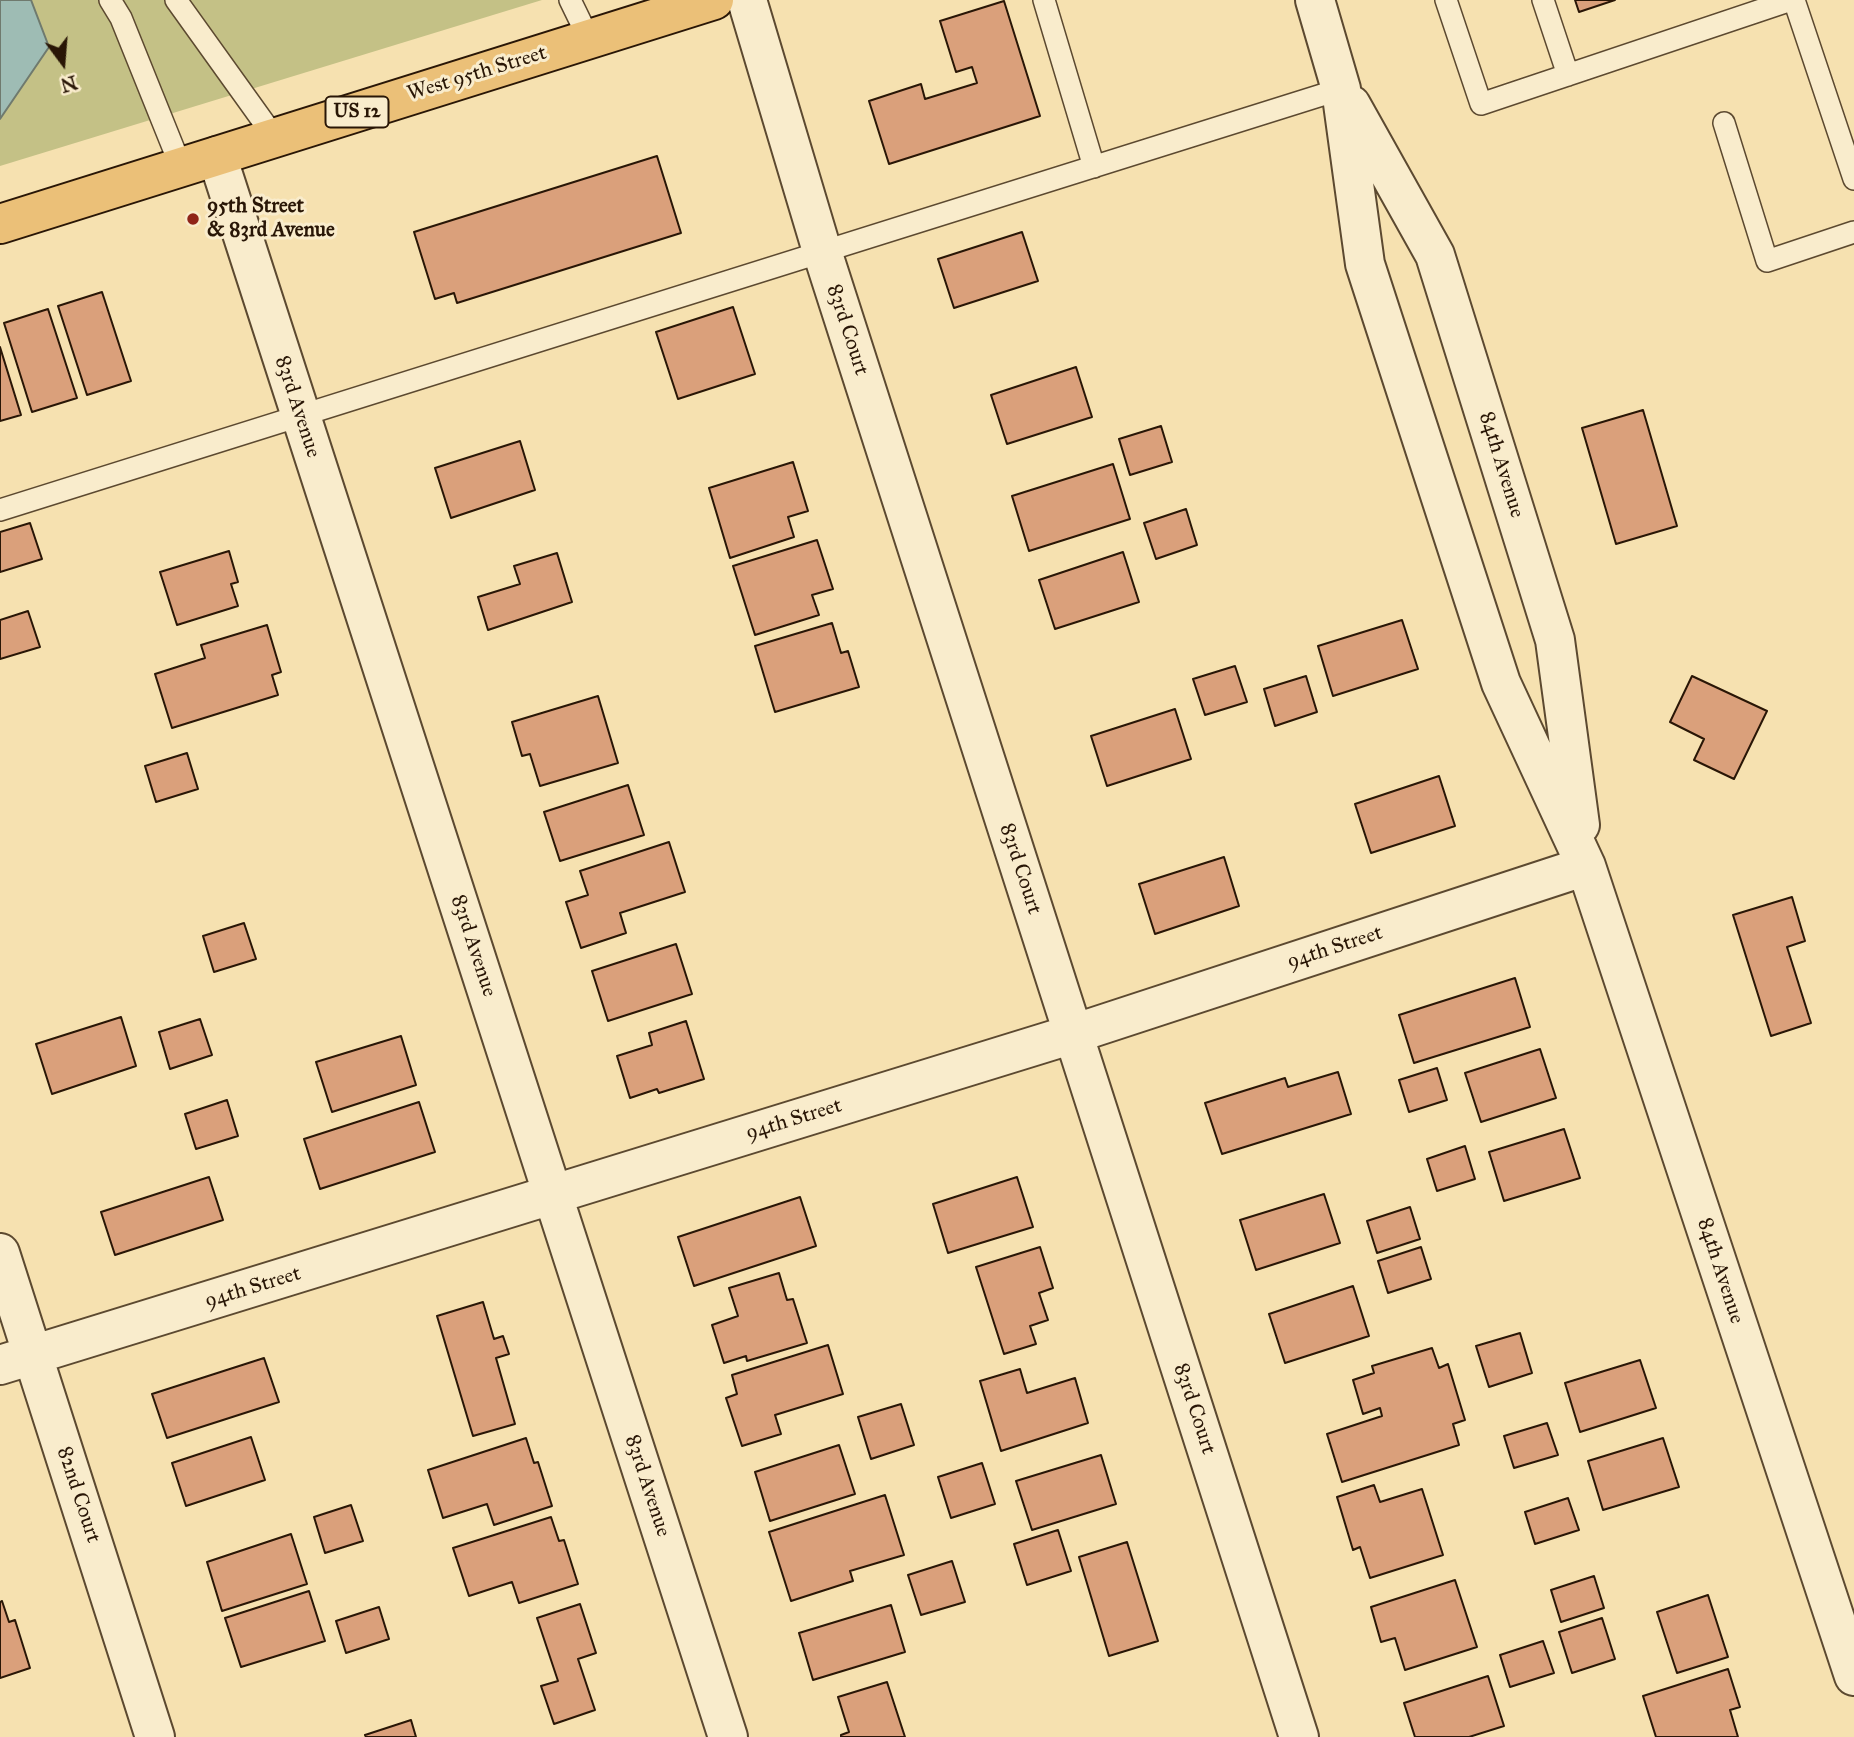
<!DOCTYPE html>
<html>
<head>
<meta charset="utf-8">
<style>
	body { margin:0 }
	#map { position:relative; width:1854px; height:1737px; overflow:hidden; background:#f6e1b0; font-family:"IM FELL Great Primer",serif }
	canvas { display:block }
	.north { position:absolute; left:28px; top:28px; width:70px; height:70px; -webkit-text-stroke:5px #f9eccc; paint-order:stroke; rotate:164deg; font-size:19px; font-weight:700; line-height:28px; text-align:center; color:#291606 }
	.north::after { content:''; display:block; margin:auto; width:24px; height:32px; background:#291606; clip-path:polygon(50% 0,100% 100%,50% 72%,0 100%) }
</style>
</head>
<body>
<div id="map">
<canvas width="1854" height="1737"></canvas>
<div class="north">N</div>
</div>
<script>
const g = document.querySelector('canvas').getContext('2d');
g.lineJoin = 'round';
function paint(path, color) { g.fillStyle = color; g.fill(path, 'evenodd'); }
const shape = rows => new Path2D(rows.map(r => 'M' + r).join(''));
function strokePath(path, color, width, dash) { g.strokeStyle = color; g.lineWidth = width; g.lineCap = dash ? 'butt' : 'round'; g.setLineDash(dash || []); g.stroke(path); }
function drawText(font, color, halo, rows, align = 'center') {
  g.font = font + ' "IM FELL Great Primer",serif'; g.lineWidth = 6; g.setLineDash([]); g.textBaseline = 'middle'; g.strokeStyle = halo; g.fillStyle = color; for (const [text, x, y, turn = 0] of rows) {
    g.save(); g.translate(x, y); g.rotate((+turn || 0) * Math.PI / 180); g.textAlign = isNaN(turn) ? turn : align; if (halo) g.strokeText(text, 0, 0); g.fillText(text, 0, 0); g.restore();
  }
}
const green = shape([
	[0,0,542,0,0,166]
]);
const water = shape([
	[0,0,31,0,49,47,0,119,0,0]
]);
const building = shape([
	[1575,0,1615,0,1579,12,1575,0],
	[1004,1,1040,116,889,164,869,101,921,84,925,99,977,83,972,67,956,72,940,21,1004,1],
	[657,156,681,233,457,303,454,293,435,299,414,232,657,156],
	[1022,232,1038,281,954,308,938,259,1022,232],
	[102,292,131,381,87,395,58,306,102,292],
	[733,307,755,374,678,399,656,332,733,307],
	[48,309,77,398,32,412,4,323,48,309],
	[0,347,21,415,0,421,0,347],
	[1076,367,1092,417,1007,444,991,395,1076,367],
	[1643,410,1677,526,1616,544,1582,428,1643,410],
	[1161,426,1172,462,1130,475,1119,439,1161,426],
	[520,441,535,490,451,518,435,468,520,441],
	[793,462,808,511,788,517,794,537,730,558,709,488,793,462],
	[1113,464,1130,519,1029,551,1012,496,1113,464],
	[1186,509,1197,545,1156,559,1144,523,1186,509],
	[30,523,42,559,0,572,0,532,30,523],
	[817,540,833,589,812,595,819,615,755,635,733,566,817,540],
	[229,551,238,582,231,584,238,606,177,625,160,572,229,551],
	[1123,552,1139,602,1055,629,1039,580,1123,552],
	[557,553,572,602,488,630,478,597,520,584,514,566,557,553],
	[28,611,40,647,0,659,0,620,28,611],
	[1402,620,1418,669,1333,696,1318,646,1402,620],
	[832,623,841,653,848,651,859,687,775,712,755,646,832,623],
	[267,625,281,672,272,675,278,695,172,728,155,674,205,658,201,645,267,625],
	[1235,666,1247,702,1205,715,1193,679,1235,666],
	[1306,676,1317,712,1275,726,1264,689,1306,676],
	[1692,676,1767,711,1734,779,1694,760,1704,739,1670,722,1692,676],
	[598,696,618,763,540,786,530,754,522,756,512,722,598,696],
	[1175,709,1191,759,1107,786,1091,736,1175,709],
	[187,753,198,789,156,802,145,766,187,753],
	[1439,776,1455,826,1371,853,1355,804,1439,776],
	[628,785,644,835,560,861,544,812,628,785],
	[669,842,685,892,620,913,626,933,581,948,566,902,588,895,580,871,669,842],
	[1224,857,1239,906,1155,934,1139,884,1224,857],
	[1792,897,1805,941,1787,947,1811,1023,1771,1036,1733,915,1792,897],
	[244,923,256,959,214,972,203,936,244,923],
	[676,944,692,994,608,1021,592,971,676,944],
	[1515,978,1530,1027,1414,1063,1399,1015,1515,978],
	[121,1017,136,1066,52,1094,36,1044,121,1017],
	[200,1019,212,1055,170,1069,159,1032,200,1019],
	[686,1021,704,1079,659,1093,657,1089,630,1098,617,1056,652,1045,649,1033,686,1021],
	[401,1036,416,1085,332,1112,316,1062,401,1036],
	[1540,1049,1556,1098,1481,1122,1465,1073,1540,1049],
	[1437,1068,1447,1100,1409,1112,1399,1080,1437,1068],
	[1338,1072,1351,1114,1222,1154,1205,1103,1285,1078,1288,1087,1338,1072],
	[227,1100,238,1136,196,1149,185,1114,227,1100],
	[419,1102,435,1152,320,1189,304,1139,419,1102],
	[1564,1129,1580,1178,1504,1201,1489,1152,1564,1129],
	[1465,1146,1475,1179,1437,1191,1427,1159,1465,1146],
	[209,1177,223,1220,115,1255,101,1212,209,1177],
	[1017,1177,1033,1227,948,1253,933,1204,1017,1177],
	[1324,1194,1340,1243,1256,1270,1240,1220,1324,1194],
	[800,1197,816,1246,694,1286,678,1237,800,1197],
	[1410,1207,1420,1239,1377,1253,1367,1221,1410,1207],
	[1040,1247,1053,1288,1039,1293,1048,1320,1030,1326,1036,1344,1004,1354,976,1267,1040,1247],
	[1421,1247,1431,1279,1388,1293,1378,1261,1421,1247],
	[779,1273,787,1300,793,1299,807,1343,747,1361,746,1356,724,1363,712,1325,738,1316,729,1288,779,1273],
	[1353,1286,1369,1336,1285,1363,1269,1314,1353,1286],
	[483,1302,494,1339,503,1336,509,1354,496,1358,515,1424,473,1436,437,1316,483,1302],
	[1520,1333,1532,1373,1489,1387,1476,1346,1520,1333],
	[828,1345,843,1394,775,1415,781,1434,742,1446,726,1398,737,1394,732,1375,828,1345],
	[1432,1348,1439,1368,1448,1364,1465,1420,1453,1424,1459,1445,1342,1482,1327,1434,1382,1416,1380,1408,1363,1414,1353,1380,1374,1373,1372,1366,1432,1348],
	[264,1358,279,1402,167,1438,152,1394,264,1358],
	[1640,1360,1656,1408,1580,1432,1565,1383,1640,1360],
	[1020,1369,1027,1393,1075,1378,1088,1423,1001,1451,980,1381,1020,1369],
	[901,1404,914,1445,871,1459,858,1417,901,1404],
	[1547,1423,1558,1455,1514,1468,1504,1436,1547,1423],
	[251,1437,265,1480,186,1506,172,1463,251,1437],
	[526,1438,534,1463,538,1462,552,1506,494,1525,487,1504,443,1518,428,1470,526,1438],
	[1663,1438,1679,1487,1603,1510,1588,1461,1663,1438],
	[839,1445,855,1494,770,1521,755,1472,839,1445],
	[1101,1455,1116,1504,1032,1530,1016,1481,1101,1455],
	[982,1463,995,1504,951,1518,938,1477,982,1463],
	[1374,1485,1380,1502,1422,1489,1443,1555,1370,1578,1360,1547,1353,1550,1337,1497,1374,1485],
	[885,1495,904,1555,850,1571,853,1581,791,1601,769,1532,885,1495],
	[1568,1498,1579,1530,1535,1544,1525,1512,1568,1498],
	[351,1505,363,1541,325,1553,314,1517,351,1505],
	[551,1517,559,1541,564,1540,578,1584,519,1603,512,1582,469,1596,453,1548,551,1517],
	[1058,1530,1071,1571,1027,1585,1014,1544,1058,1530],
	[291,1534,307,1584,222,1611,207,1562,291,1534],
	[1127,1542,1158,1641,1109,1656,1079,1557,1127,1542],
	[952,1561,965,1602,921,1615,908,1575,952,1561],
	[1594,1576,1604,1608,1561,1622,1551,1590,1594,1576],
	[1455,1580,1477,1647,1405,1670,1395,1638,1381,1642,1371,1607,1455,1580],
	[309,1591,325,1641,241,1667,225,1618,309,1591],
	[1708,1595,1728,1657,1677,1673,1657,1612,1708,1595],
	[2,1601,9,1622,15,1620,30,1668,0,1678,0,1602,2,1601],
	[580,1604,596,1653,578,1659,595,1710,554,1724,541,1686,558,1681,537,1618,580,1604],
	[891,1605,905,1652,813,1680,799,1633,891,1605],
	[379,1607,389,1639,346,1653,336,1621,379,1607],
	[1602,1618,1615,1659,1572,1673,1559,1632,1602,1618],
	[1543,1641,1554,1673,1510,1687,1500,1655,1543,1641],
	[1728,1669,1740,1707,1730,1710,1738,1737,1656,1737,1643,1696,1728,1669],
	[1488,1676,1504,1726,1469,1737,1415,1737,1404,1703,1488,1676],
	[887,1682,905,1737,841,1737,841,1735,849,1732,838,1697,887,1682],
	[411,1720,416,1737,366,1737,365,1735,411,1720]
]);
const service = shape([
	[110,0,121,18,181,167],
	[176,0,275,138],
	[570,0,589,39],
	[1044,0,1094,167],
	[1446,0,1481,104,1791,0],
	[1543,0,1568,75],
	[1794,0,1854,179],
	[1724,123,1767,261,1854,232],
	[0,510,1341,89]
]);
const minor = shape([
	[747,0,822,251,1299,1737],
	[1315,0,1341,89,1365,264,1501,683,1586,866,1854,1676],
	[1351,105,1435,255,1555,640,1580,825],
	[217,156,728,1737],
	[0,1253,155,1737],
	[0,1365,1073,1034,1586,866]
]);
const primary = shape([
	[0,224,714,0]
]);
const markers = [
	[193,219,7,"#8f2418"]
];
const shields = [
	[357,112,63]
];
const shieldNames = [
	["US 12",357,112]
];
const streetNames = [
	["West 95th Street",477,74,-17],
	["83rd Court",847,330,72],
	["83rd Avenue",297,407,72],
	["84th Avenue",1501,465,73],
	["83rd Court",1020,869,72],
	["83rd Avenue",473,946,72],
	["94th Street",1335,948,-18],
	["94th Street",794,1120,-17],
	["84th Avenue",1720,1271,72],
	["94th Street",253,1288,-17],
	["83rd Court",1194,1409,72],
	["83rd Avenue",647,1486,72],
	["82nd Court",78,1495,72]
];
const poiNames = [
	["95th Street",207,207],
	["& 83rd Avenue",207,231]
];
paint(green, '#c4c186');
paint(water, '#9ebcb4');
strokePath(water, '#6f7a6e', 2);
paint(building, '#daa07b');
strokePath(building, '#291606', 2);
strokePath(service, '#5c4930', 24);
strokePath(minor, '#5c4930', 42);
strokePath(primary, '#291606', 42);
strokePath(service, '#f9eccc', 21);
strokePath(minor, '#f9eccc', 38);
strokePath(primary, '#ebc078', 38);
for (const [x, y, r, color] of markers) { const dot = new Path2D(); dot.arc(x, y, r, 0, 2 * Math.PI); g.fillStyle = color; g.fill(dot); strokePath(dot, '#f9eccc', 2.5); }
for (const [x, y, w] of shields) { const box = new Path2D(); box.roundRect(x - w / 2, y - 15.5, w, 31, 5); g.fillStyle = '#f9eccc'; g.fill(box); strokePath(box, '#291606', 2); }
drawText('bold 19px', '#291606', null, shieldNames);
drawText('21px', '#291606', '#f9eccc', streetNames);
drawText('bold 21px', '#291606', '#f9eccc', poiNames, 'left');
</script>
</body>
</html>
